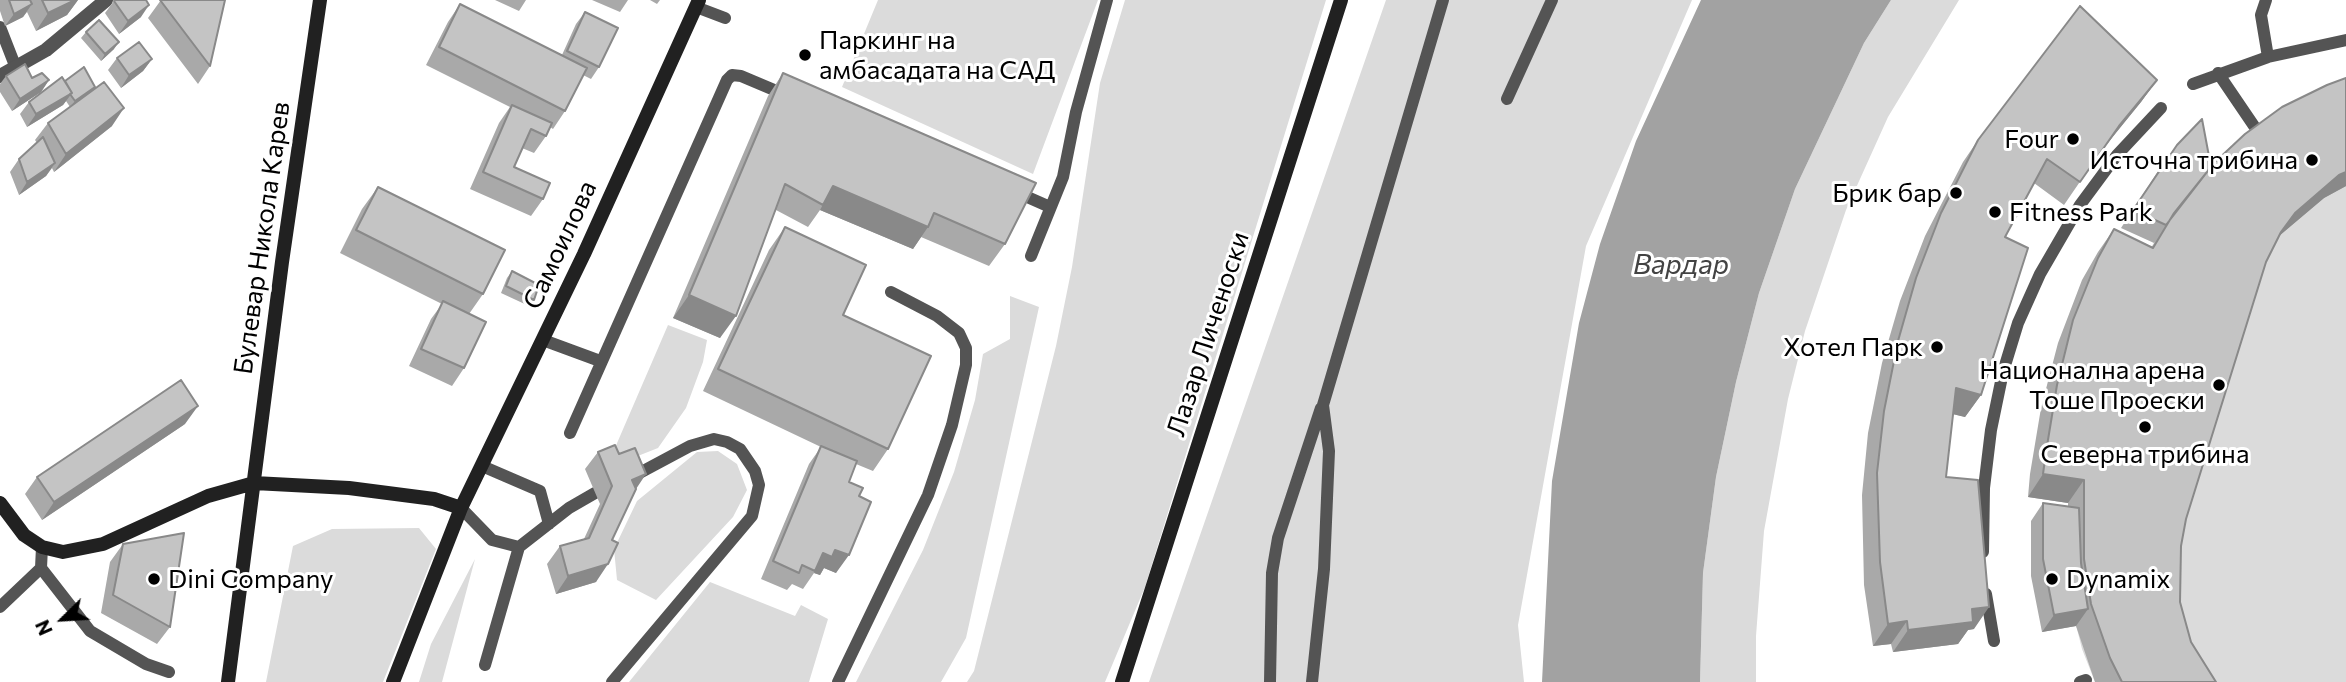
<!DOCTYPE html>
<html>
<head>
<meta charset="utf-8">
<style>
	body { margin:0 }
	#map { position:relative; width:2346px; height:682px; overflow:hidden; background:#fff; font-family:Commissioner,sans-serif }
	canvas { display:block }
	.north { position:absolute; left:28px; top:584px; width:70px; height:70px; -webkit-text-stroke:5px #fff; paint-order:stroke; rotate:246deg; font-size:19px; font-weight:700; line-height:28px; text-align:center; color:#000 }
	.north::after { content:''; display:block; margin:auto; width:24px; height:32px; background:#000; clip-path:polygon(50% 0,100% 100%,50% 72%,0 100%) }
</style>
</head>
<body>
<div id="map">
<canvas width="2346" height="682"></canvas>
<div class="north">N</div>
</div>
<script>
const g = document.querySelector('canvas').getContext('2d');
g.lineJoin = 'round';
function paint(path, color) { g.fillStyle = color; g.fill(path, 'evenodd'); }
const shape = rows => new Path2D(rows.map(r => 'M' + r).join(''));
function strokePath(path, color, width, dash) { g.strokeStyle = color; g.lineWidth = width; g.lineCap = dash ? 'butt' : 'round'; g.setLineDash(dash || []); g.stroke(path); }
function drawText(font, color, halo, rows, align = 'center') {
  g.font = font + ' Commissioner,sans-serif'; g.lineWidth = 6; g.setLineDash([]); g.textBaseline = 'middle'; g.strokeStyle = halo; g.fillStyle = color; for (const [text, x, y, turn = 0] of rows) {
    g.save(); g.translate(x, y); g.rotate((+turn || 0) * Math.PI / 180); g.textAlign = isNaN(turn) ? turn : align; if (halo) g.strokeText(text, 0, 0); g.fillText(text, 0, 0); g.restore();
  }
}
const green = shape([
	[878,0,1098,0,1033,174,842,87],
	[1125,0,1326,0,1145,587,1105,682,967,682,974,671,1056,346,1072,267,1100,83],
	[1386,0,1692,0,1586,246,1518,625,1524,682,1149,682],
	[1891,0,1959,0,1888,117,1846,210,1805,331,1788,399,1764,531,1756,636,1756,682,1700,682,1703,573,1716,477,1736,382,1759,293,1795,189,1864,43],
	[2346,95,2346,682,2095,682,2082,649,2071,605,2068,503,2141,264,2158,236],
	[1010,296,1039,307,966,638,941,682,856,682,923,550,954,472,975,400,983,354,1010,339],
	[668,325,707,340,703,362,686,408,658,448,615,465,608,464],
	[718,451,737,464,747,490,733,517,656,600,617,580,614,549,637,501,697,452],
	[419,528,436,549,383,682,266,682,293,546,332,529],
	[475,559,442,682,419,682,431,644],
	[710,582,795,616,801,605,828,619,809,682,629,682]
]);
const water = shape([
	[1701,0,1891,0,1864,43,1795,189,1759,293,1736,382,1716,477,1703,573,1700,682,1542,682,1552,481,1579,323,1600,244,1636,141]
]);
const lane = shape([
	[2266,0,2261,15,2268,57],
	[696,7,725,18],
	[0,27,16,68],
	[2218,73,2254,126],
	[2193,84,2268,57,2346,40],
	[1507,99,1552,0],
	[1016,192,1050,207],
	[1031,256,1063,177,1076,112,1107,0],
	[543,340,600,361],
	[570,433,727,80,732,75,741,76,786,95],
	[482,466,540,491,549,524],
	[461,508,492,540,519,547,569,508,595,493],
	[42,547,41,568,90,631,146,664,169,672],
	[1983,552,1984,488,1991,430,2003,372,2018,323,2040,274,2080,205,2117,155,2161,108],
	[1986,594,1994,641],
	[0,607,41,568],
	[485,665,519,547],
	[612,682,752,516,759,485,755,471,740,449,727,442,714,439,690,446,632,477],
	[838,682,928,495,952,425,966,365,966,348,959,333,937,316,891,292],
	[1270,682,1272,573,1278,538,1321,408],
	[1312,682,1324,569,1329,451,1323,405,1443,0],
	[2080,682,2086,680]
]);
const street = shape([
	[0,76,46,50,106,0]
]);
const secondary = shape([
	[0,503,24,535,42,547,63,552,103,544,208,496,254,483,349,488,434,499,461,508],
	[228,682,282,262,320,0],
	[393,682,461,508,584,254,699,0],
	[1122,682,1341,0]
]);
const wall = shape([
	[0,0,78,0,67,15,36,31,27,12,23,17,5,26,0,11],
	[161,0,210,66,198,84,148,18],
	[495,0,526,0,519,11],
	[592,0,628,0,620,12],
	[650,0,660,0,657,4],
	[114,1,141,17,119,34,105,13],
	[460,4,562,55,576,24,585,12,599,67,591,79,583,75,565,111,553,129,550,127,546,136,534,153,522,148,514,167,543,199,531,216,470,189,499,123,510,107,426,65,448,22],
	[86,32,114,49,101,61,81,38],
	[117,58,152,59,143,71,121,88,108,70],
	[783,73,1005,244,989,266,921,237,913,249,820,210,808,227,776,210,720,338,673,318,768,96],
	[6,76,32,78,49,80,41,92,12,111,0,92,0,84],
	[2346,78,2346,186,2324,198,2279,236,2266,262,2186,519,2181,546,2180,602,2191,642,2216,682,2095,682,2076,626,2042,632,2031,576,2031,521,2043,503,2068,507,2068,503,2028,497,2030,474,2041,408,2058,343,2082,280,2098,252,2114,229,2152,247,2155,242,2154,243,2121,228,2164,162,2211,167],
	[2157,80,2141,102,2103,148,2064,205,2034,183,2005,237,1981,395,1965,417,1953,414,1946,477,1974,629,1968,630,1958,644,1893,652,1891,644,1873,646,1864,585,1862,495,1868,433,1882,363,1900,301,1925,236,1963,162,1978,140],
	[65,81,95,87,92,91,112,126,54,172,52,168,46,176,19,195,10,172,19,159,37,143,35,140,48,123,70,107,66,101,63,105,27,127,20,114,29,102],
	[378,187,483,294,469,314,464,368,452,386,409,366,431,319,442,304,340,253,362,209],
	[785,227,843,315,888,449,873,471,856,464,849,482,859,496,836,573,824,568,820,575,814,573,803,589,792,584,787,590,761,579,809,464,821,447,703,391,769,250],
	[512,271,534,300,529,306,501,293,507,278],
	[185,424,42,520,25,494,37,477],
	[598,452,636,489,612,540,596,582,556,594,547,564,560,546,584,539,600,504,585,469],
	[123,544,170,627,157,644,101,613,110,562]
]);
const shadedWall = shape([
	[75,0,78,0,67,15,36,31,48,13],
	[32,4,23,17,5,26,14,14],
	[149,5,141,17,119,34,128,21],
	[119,42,114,49,101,61,105,54],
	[152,59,143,71,121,88,129,75],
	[49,80,41,92,12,111,20,99],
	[2157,80,2141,102,2103,149,2119,126],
	[95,87,90,93,70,107,75,101],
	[72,93,63,105,27,127,36,114],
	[124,108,112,126,54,172,66,154],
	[55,163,46,176,19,195,27,182],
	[2346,172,2346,186,2324,198,2279,236,2265,255,2295,213,2339,175],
	[833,186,928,227,913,249,820,210],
	[689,295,736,316,720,338,673,318],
	[1956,388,1981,395,1965,417,1940,411],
	[198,406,185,424,42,520,54,502],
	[646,474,634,492,632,480],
	[2043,474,2084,480,2068,503,2028,497],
	[835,550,849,555,836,573,824,568,820,575,814,573,823,553],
	[608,564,596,582,556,594,568,576],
	[1989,607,1974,629,1968,630,1958,644,1893,652,1908,630,1972,609],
	[2088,609,2076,626,2042,632,2054,615],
	[1907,621,1891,644,1873,646,1888,624]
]);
const building = shape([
	[9,0,30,0,32,4,14,14,9,0],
	[42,0,75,0,48,13,42,0],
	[115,0,146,0,149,5,128,21,114,1,115,0],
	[160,0,225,0,210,66,160,0],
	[460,4,587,68,565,111,439,47,460,4],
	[2080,6,2157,80,2119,126,2080,182,2047,159,2005,237,2028,248,1981,395,1956,388,1946,477,1978,480,1989,607,1972,609,1973,622,1908,630,1907,621,1888,624,1880,562,1877,473,1884,411,1898,341,1916,278,1941,213,1978,140,2080,6],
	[585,12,618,28,599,67,567,51,585,12],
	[99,20,119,42,105,54,86,32,99,20],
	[139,42,152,59,129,75,117,58,139,42],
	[25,64,32,78,42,73,49,80,20,99,6,76,25,64],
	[84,67,95,87,75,101,70,94,72,93,65,81,84,67],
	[783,73,1036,183,1005,244,934,213,928,227,833,186,823,205,785,184,736,316,689,295,783,73],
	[62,77,72,93,36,114,29,102,62,77],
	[2346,78,2346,172,2339,175,2295,213,2281,232,2266,262,2186,519,2181,546,2180,602,2191,642,2216,682,2122,682,2110,658,2091,604,2084,559,2084,480,2043,474,2046,452,2057,385,2073,320,2098,258,2114,229,2153,248,2174,213,2214,163,2245,134,2282,107,2327,85,2346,78],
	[104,82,124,108,66,154,48,123,104,82],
	[512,105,552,123,546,136,531,129,514,167,550,183,543,199,483,172,512,105],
	[2202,119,2211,167,2166,225,2133,210,2177,145,2202,119],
	[43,137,55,163,27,182,19,159,43,137],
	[378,187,505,250,483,294,356,230,378,187],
	[785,227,866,265,843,315,931,356,888,449,718,369,785,227],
	[512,271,539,285,534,300,506,286,512,271],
	[443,301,486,322,464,368,421,349,443,301],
	[181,380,198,406,54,502,37,477,181,380],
	[615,445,619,454,635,448,646,474,632,480,636,489,612,540,618,543,608,564,568,576,560,546,589,538,612,486,598,452,615,445],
	[821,446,857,461,849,482,863,488,859,496,871,502,849,555,835,550,832,557,823,553,815,571,802,565,799,573,773,561,821,446],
	[2043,503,2079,508,2081,563,2088,609,2054,615,2043,559,2043,503],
	[184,533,170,627,113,595,123,544,184,533]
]);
const markers = [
	[805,55,7,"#000"],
	[2073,139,7,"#000"],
	[2312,160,7,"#000"],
	[1956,193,7,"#000"],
	[1995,212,7,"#000"],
	[1937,347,7,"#000"],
	[2219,385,7,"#000"],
	[2145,427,7,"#000"],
	[154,579,7,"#000"],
	[2052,579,7,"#000"]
];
const poiNames = [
	["Паркинг на",819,40,"left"],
	["амбасадата на САД",819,70,"left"],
	["Four",2059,139],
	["Источна трибина",2298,160],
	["Брик бар",1942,193],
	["Fitness Park",2009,212,"left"],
	["Хотел Парк",1923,347],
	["Национална арена",2205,370],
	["Тоше Проески",2205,400],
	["Северна трибина",2145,454,"center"],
	["Dini Company",168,579,"left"],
	["Dynamix",2066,579,"left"]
];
const streetNames = [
	["Булевар Никола Карев",262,238,-82],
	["Самоилова",560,245,-65],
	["Лазар Личеноски",1208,334,-72]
];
const waterNames = [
	["Вардар",1681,265]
];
paint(green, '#dbdbdb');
paint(water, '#a2a2a2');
strokePath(lane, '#545454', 12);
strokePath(street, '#545454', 14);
strokePath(secondary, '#212121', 14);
paint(wall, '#a9a9a9');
paint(shadedWall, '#898989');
paint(building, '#c4c4c4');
strokePath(building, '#898989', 2);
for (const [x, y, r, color] of markers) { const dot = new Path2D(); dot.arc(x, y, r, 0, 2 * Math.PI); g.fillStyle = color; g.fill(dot); strokePath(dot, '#fff', 2.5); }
drawText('26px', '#000', '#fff', poiNames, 'right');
drawText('26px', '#000', '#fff', streetNames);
drawText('italic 28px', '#434343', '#fff', waterNames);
</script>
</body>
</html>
